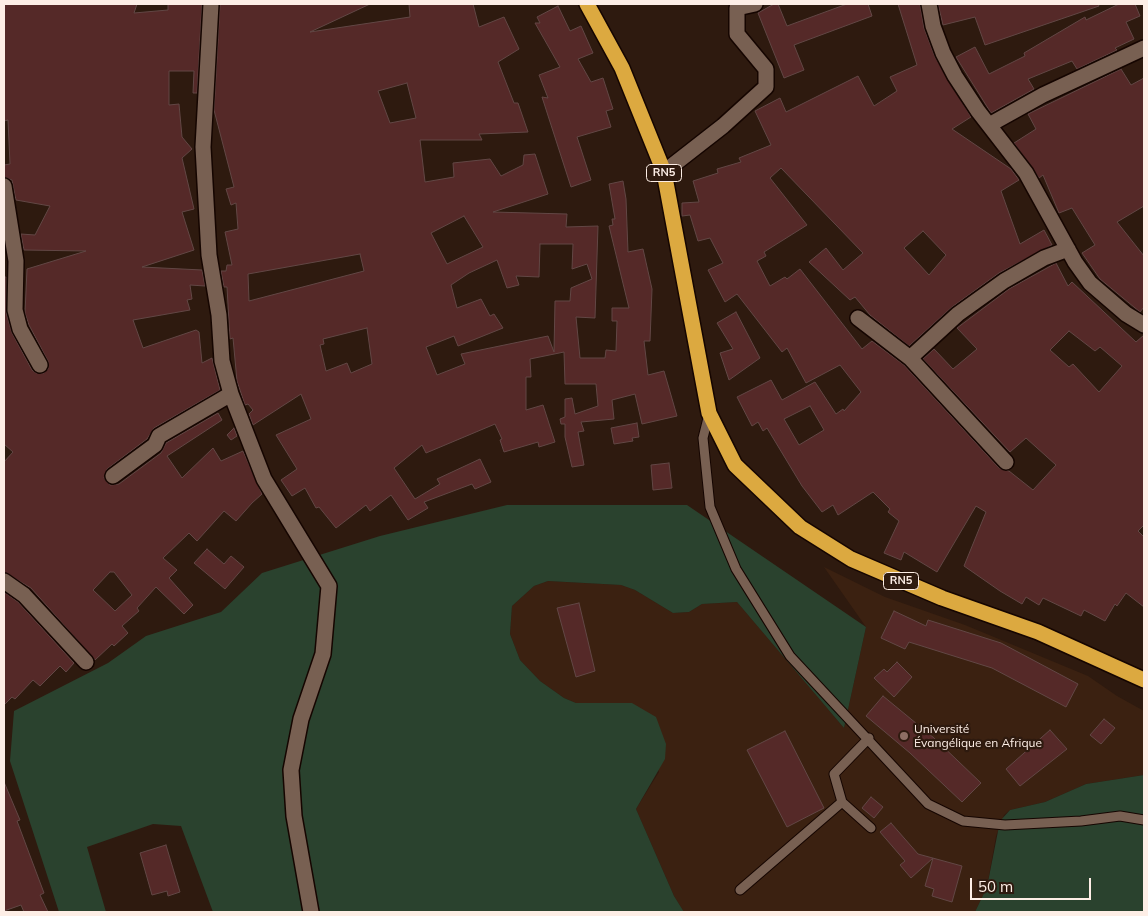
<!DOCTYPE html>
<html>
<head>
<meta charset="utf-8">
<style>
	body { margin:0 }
	#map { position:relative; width:1148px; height:916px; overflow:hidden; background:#2e1a0f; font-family:Mulish,sans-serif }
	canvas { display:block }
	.frame { position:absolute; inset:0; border:5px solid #fdeee6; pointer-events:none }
	.scale { position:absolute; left:970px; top:878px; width:121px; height:22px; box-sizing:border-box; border:2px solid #fdeee6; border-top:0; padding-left:6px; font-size:15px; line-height:18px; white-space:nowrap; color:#fdeee6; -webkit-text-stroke:4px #2e1a0f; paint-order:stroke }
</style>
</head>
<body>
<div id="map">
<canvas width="1148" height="916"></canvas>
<div class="frame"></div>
<div class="scale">50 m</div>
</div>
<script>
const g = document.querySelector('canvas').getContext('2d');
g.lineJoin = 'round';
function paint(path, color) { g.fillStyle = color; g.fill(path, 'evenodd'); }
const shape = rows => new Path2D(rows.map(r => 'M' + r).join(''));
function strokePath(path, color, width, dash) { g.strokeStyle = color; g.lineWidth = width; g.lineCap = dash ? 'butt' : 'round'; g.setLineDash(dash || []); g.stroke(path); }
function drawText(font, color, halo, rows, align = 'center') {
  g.font = font + ' Mulish,sans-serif'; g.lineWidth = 4.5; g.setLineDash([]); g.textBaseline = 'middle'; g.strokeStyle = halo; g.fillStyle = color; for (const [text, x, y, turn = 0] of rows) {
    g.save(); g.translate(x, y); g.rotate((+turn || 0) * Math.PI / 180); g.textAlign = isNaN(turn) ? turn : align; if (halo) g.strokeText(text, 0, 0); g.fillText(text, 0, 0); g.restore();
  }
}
const built = shape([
	[824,567,885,597,965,625,1088,676,1117,696,1144,711,1144,775,1086,784,1045,802,1010,810,1004,815,996,836,987,887,975,912,684,912,674,896,636,809,659,772,632,703,576,703,564,698,540,681,520,660,510,634,512,606,534,586,548,581,621,585,635,590,673,613,689,612,702,604,737,602,844,728,866,627]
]);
const green = shape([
	[507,505,687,505,866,627,844,728,737,602,702,604,689,612,673,613,635,590,621,585,548,581,534,586,512,606,510,634,520,660,540,681,564,698,576,703,632,703,656,717,666,744,665,759,636,809,674,896,684,912,213,912,181,826,153,824,87,847,106,912,59,912,10,761,14,711,108,663,146,636,221,612,262,573,380,536],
	[1144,775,1144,912,975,912,987,887,1000,821,1010,810,1045,802,1086,784]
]);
const building = shape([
	[4,4,137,4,134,13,168,10,168,4,202,4,197,93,193,93,194,71,169,71,169,105,179,104,182,137,192,149,182,158,194,209,182,212,194,250,142,267,202,270,205,286,190,285,192,299,187,300,190,310,133,320,143,348,196,330,199,332,202,363,212,358,220,390,154,428,147,439,107,469,104,478,110,485,119,484,161,453,166,443,218,413,222,420,167,456,182,478,213,448,221,461,243,451,262,494,252,503,236,521,224,511,197,541,189,533,163,558,177,570,169,578,193,605,184,614,156,587,137,608,139,611,122,626,128,633,114,646,112,644,95,660,31,588,4,572,4,462,13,452,4,444,4,277,6,277,6,312,12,333,32,370,36,373,44,373,48,369,48,361,29,325,25,313,27,269,86,251,24,250,21,234,35,235,50,206,16,200,12,180,4,177,4,165,10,164,8,120,4,121,4,4],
	[110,572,114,572,132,595,115,611,93,590,110,572],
	[220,4,370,4,310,32,410,17,409,4,473,4,479,27,504,17,519,49,498,62,514,103,518,103,528,132,479,134,482,140,420,140,425,182,454,177,453,163,490,159,501,176,523,165,524,155,535,154,548,194,493,212,567,214,566,227,598,226,595,318,576,317,580,358,605,358,606,350,616,351,617,321,612,321,612,308,629,308,609,226,613,225,612,219,615,219,609,184,623,181,626,199,628,252,643,249,652,289,650,341,644,341,648,375,664,371,677,416,642,424,635,394,612,400,614,419,581,422,584,431,578,432,584,465,572,467,565,437,565,424,561,424,560,419,565,417,565,399,572,398,575,414,598,406,596,384,565,384,564,352,530,359,531,377,526,377,526,410,543,405,555,442,539,447,538,442,504,452,500,440,502,439,495,424,426,453,422,445,394,468,415,499,440,484,437,479,480,459,491,482,475,489,472,484,424,502,428,508,408,520,391,495,370,511,366,505,336,528,319,507,316,508,305,488,292,496,281,480,297,469,276,435,311,419,301,394,253,425,249,414,253,410,248,404,245,405,237,381,233,338,230,339,227,287,224,287,221,271,226,271,227,265,232,265,225,232,238,229,236,203,231,205,226,189,234,187,214,110,220,4],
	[407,83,416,118,390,123,378,91,407,83],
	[464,216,483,247,447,264,431,233,464,216],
	[540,244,573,244,572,269,587,264,592,279,571,288,570,301,555,301,554,352,548,336,461,354,465,364,437,375,426,347,454,336,458,346,503,328,494,314,490,316,481,299,457,308,451,285,469,273,497,260,507,288,519,285,516,276,539,277,540,244],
	[360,254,364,271,249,301,248,274,360,254],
	[367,328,372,364,351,373,347,363,326,371,320,345,324,344,323,339,367,328],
	[774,4,778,4,787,26,847,4,868,4,872,16,794,45,804,70,784,78,758,13,774,4],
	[898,4,920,4,924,28,935,57,971,117,952,129,1011,169,1019,180,1001,191,1020,244,1044,230,1052,245,999,273,952,307,909,346,870,315,855,297,850,300,809,262,826,248,843,270,863,253,781,168,770,178,807,225,764,252,766,256,757,261,770,286,785,277,787,279,800,269,862,349,872,341,904,365,999,468,1009,471,1033,490,1056,465,1026,438,1010,452,923,359,934,349,953,369,977,349,957,328,1009,289,1056,263,1068,286,1072,282,1136,342,1144,335,1144,525,1138,531,1144,537,1144,607,1126,593,1117,606,1115,604,1105,621,1084,610,1081,616,1043,598,1039,605,1026,597,1022,604,1000,591,964,566,986,512,976,506,937,572,904,552,901,560,884,553,899,521,888,512,890,509,873,492,838,515,833,505,822,512,802,486,767,428,763,431,758,422,752,426,737,397,771,380,782,400,815,382,836,414,843,409,844,411,861,392,840,365,806,383,787,348,782,352,737,294,725,302,708,270,723,263,710,238,698,241,690,215,682,216,682,203,699,202,693,181,718,173,717,169,741,162,739,158,771,145,755,111,780,98,786,112,858,76,874,106,897,91,890,77,917,65,898,4],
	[923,231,946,255,929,275,904,248,923,231],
	[1069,331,1095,351,1100,347,1122,366,1099,392,1073,364,1069,367,1050,350,1069,331],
	[810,406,824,430,799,445,784,419,810,406],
	[938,4,1098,4,1099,6,985,45,975,17,943,25,938,4],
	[1119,4,1135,4,1140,16,1126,22,1134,39,1115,48,1117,50,1077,69,1072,61,1028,79,1034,89,991,113,956,57,975,47,989,74,1025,56,1024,53,1085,17,1086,20,1119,4],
	[558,6,570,31,581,26,593,53,578,59,591,82,603,78,613,109,606,111,611,127,577,137,591,180,571,187,542,97,548,98,539,75,560,67,535,23,540,23,537,17,558,6],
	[1121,69,1131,85,1144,78,1144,206,1117,222,1144,256,1144,307,1140,312,1100,279,1082,253,1095,245,1072,208,1059,213,1043,175,1039,178,1014,143,1036,129,1028,114,1121,69],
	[736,312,760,358,729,380,720,353,733,349,717,323,736,312],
	[637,423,639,437,632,438,633,441,614,444,611,428,637,423],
	[234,428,237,436,231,440,227,435,234,428],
	[669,463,672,488,653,490,651,465,669,463],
	[207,549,224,564,231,556,244,567,225,589,194,563,207,549],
	[4,592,18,602,74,663,66,672,60,666,40,686,33,680,15,699,12,697,4,705,4,592],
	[579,603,595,671,576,677,557,608,579,603],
	[894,611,926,626,928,620,1001,643,1078,684,1066,707,992,668,909,642,905,649,881,638,894,611],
	[897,662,912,677,894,697,874,678,884,669,887,672,897,662],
	[883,696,934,738,981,783,962,802,910,753,866,716,883,696],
	[1104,719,1115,728,1101,744,1090,735,1104,719],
	[1050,730,1067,749,1020,786,1006,769,1050,730],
	[785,731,824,808,787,827,747,750,785,731],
	[4,782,20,820,17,821,44,893,40,895,48,912,24,912,21,905,4,911,4,782],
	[871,797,883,807,874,818,862,808,871,797],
	[891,823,918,854,962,866,952,902,932,896,934,889,925,886,933,858,911,878,900,865,905,861,880,832,891,823],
	[166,845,180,892,168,896,167,891,152,895,140,853,166,845]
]);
const lane = shape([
	[709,414,703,438,710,507,736,569,790,656,928,804,963,821,1005,825,1081,821,1120,816,1144,820],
	[869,738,834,774,842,802,871,828],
	[740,890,842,802]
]);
const street = shape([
	[211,4,203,147,209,255,219,315,222,361,231,394,264,479,329,586,323,654,301,719,291,770,294,816,311,912],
	[929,4,933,26,943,53,955,76,978,111,1026,173,1075,262,1090,283,1126,314,1144,325],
	[989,125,1043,95,1144,48],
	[664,172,723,126,766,87,766,69,737,34,737,8,755,4],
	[4,186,16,261,15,310,20,329,40,365],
	[858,318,910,358,1006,462],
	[910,358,958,314,1004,281,1044,258,1068,249],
	[113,476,155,445,159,436,231,394],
	[4,581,24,595,86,662]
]);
const highway = shape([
	[587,4,622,68,664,172,709,413,735,465,800,527,851,559,942,598,1038,632,1144,680]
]);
const markers = [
	[904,736,5,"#8d6e63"]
];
const shields = [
	[664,173,35],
	[901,581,35]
];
const shieldNames = [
	["RN5",664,173],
	["RN5",901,581]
];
const poiNames = [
	["Université",914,729],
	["Évangélique en Afrique",914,743]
];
paint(built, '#3b2111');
paint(green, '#2a422e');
paint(building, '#552928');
strokePath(building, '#624745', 1);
strokePath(lane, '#150500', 11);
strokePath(street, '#150500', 18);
strokePath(highway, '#150500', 18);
strokePath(lane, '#786052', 9);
strokePath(street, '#786052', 15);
strokePath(highway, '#dca940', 15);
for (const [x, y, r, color] of markers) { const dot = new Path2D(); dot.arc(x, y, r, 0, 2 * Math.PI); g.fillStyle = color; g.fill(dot); strokePath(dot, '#2e1a0f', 2); }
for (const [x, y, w] of shields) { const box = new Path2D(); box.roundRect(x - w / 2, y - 8.5, w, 17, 4); g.fillStyle = '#2e1a0f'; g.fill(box); strokePath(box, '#fdeee6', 1); }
drawText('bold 11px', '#fdeee6', null, shieldNames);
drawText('12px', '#fdeee6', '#2e1a0f', poiNames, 'left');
</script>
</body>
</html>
